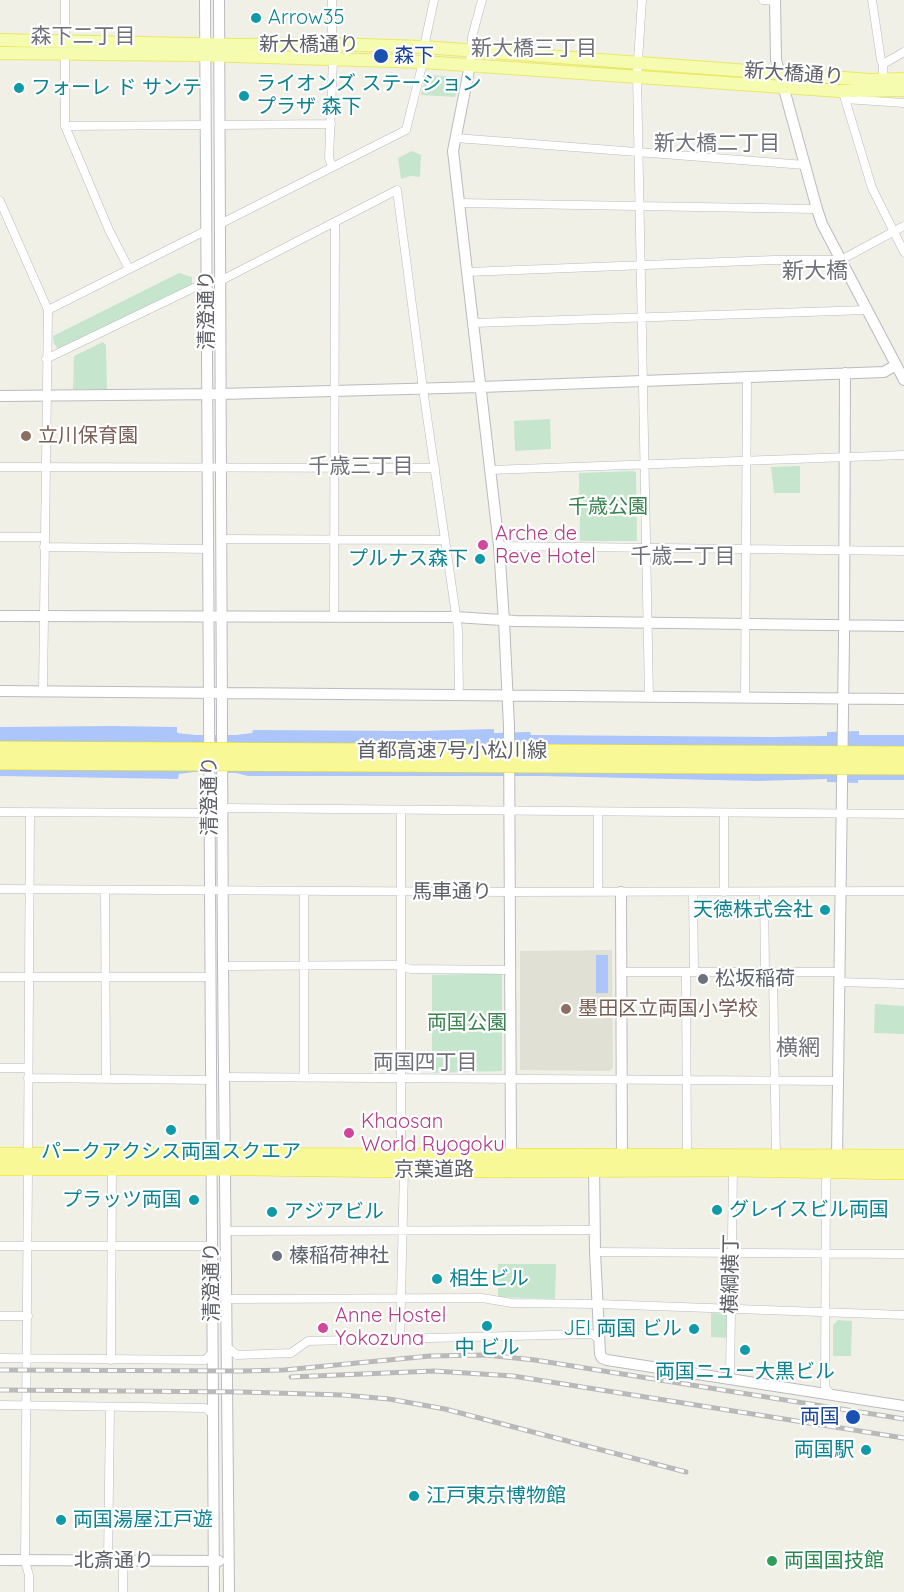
<!DOCTYPE html>
<html>
<head>
<meta charset="utf-8">
<style>
	body { margin:0 }
	canvas { display:block; background:#f0f0e7 }
</style>
</head>
<body>
<canvas width="904" height="1592"></canvas>
<script>
const g = document.querySelector('canvas').getContext('2d');
g.lineJoin = 'round';
function paint(path, color) { g.fillStyle = color; g.fill(path, 'evenodd'); }
const shape = rows => new Path2D(rows.map(r => 'M' + r).join(''));
function strokePath(path, color, width, dash) { g.strokeStyle = color; g.lineWidth = width; g.lineCap = dash ? 'butt' : 'round'; g.setLineDash(dash || []); g.stroke(path); }
function drawText(font, color, halo, rows, align = 'center') {
  g.font = font + ' Quicksand,"Noto Sans JP",sans-serif'; g.lineWidth = 4.5; g.setLineDash([]); g.textBaseline = 'middle'; g.strokeStyle = halo; g.fillStyle = color; for (const [text, x, y, turn = 0] of rows) {
    g.save(); g.translate(x, y); g.rotate((+turn || 0) * Math.PI / 180); g.textAlign = isNaN(turn) ? turn : align; if (halo) g.strokeText(text, 0, 0); g.fillText(text, 0, 0); g.restore();
  }
}
const education = shape([
	[612,950,613,1068,609,1071,520,1070,520,951]
]);
const green = shape([
	[426,75,460,77,455,97,421,95],
	[412,151,421,155,420,177,410,176,401,179,398,158],
	[179,273,192,277,192,284,58,349,54,344,53,336],
	[103,342,106,345,107,389,73,389,74,356],
	[550,419,551,449,515,451,514,421],
	[800,466,800,493,774,493,771,467],
	[632,471,636,472,637,541,580,541,579,473],
	[502,973,502,1071,432,1073,432,975],
	[875,1004,904,1006,904,1034,874,1033],
	[498,1264,556,1264,555,1299,498,1297],
	[711,1313,729,1314,729,1338,711,1337],
	[838,1320,852,1321,851,1356,833,1356,833,1325]
]);
const water = shape([
	[113,726,177,727,177,733,196,735,236,735,252,733,253,730,421,731,494,729,494,733,530,732,531,735,773,737,827,736,827,732,859,731,859,735,904,735,904,780,858,780,858,783,827,782,827,779,757,781,543,776,248,776,236,773,194,772,179,774,178,779,0,776,0,727],
	[596,955,608,955,608,993,596,993]
]);
const street = shape([
	[332,0,332,44],
	[642,0,637,76,649,697],
	[763,0,775,1],
	[872,0,881,60,883,64,883,80],
	[65,40,65,0],
	[424,47,434,0],
	[65,53,65,126,109,230,129,269],
	[883,64,904,52],
	[470,65,472,37,482,0],
	[844,96,845,99,904,103],
	[845,99,872,188,904,252],
	[219,125,331,124],
	[65,126,206,125],
	[456,138,805,165],
	[332,166,329,158,333,60],
	[0,201,48,310,43,691],
	[459,203,817,209],
	[220,224,406,130,423,62],
	[467,272,774,260,841,260,904,226],
	[220,281,397,190,423,389,458,629,459,695],
	[48,310,207,230],
	[473,323,867,310],
	[46,359,206,282],
	[0,467,435,468],
	[491,470,904,455],
	[0,537,45,537],
	[221,539,445,540],
	[499,546,904,551],
	[44,547,209,549],
	[334,616,335,223],
	[745,698,747,376],
	[0,812,210,813,222,808,904,814],
	[724,813,724,892],
	[0,889,509,892,904,891],
	[105,890,106,1078],
	[304,891,304,1078],
	[598,892,598,812],
	[693,892,694,972],
	[764,892,765,972],
	[223,966,395,965,411,969,510,970],
	[621,972,840,972],
	[686,972,687,1156],
	[773,972,776,1156],
	[0,977,210,977],
	[840,982,904,984],
	[0,1068,28,1068],
	[223,1077,838,1081],
	[28,1078,210,1080],
	[401,1155,401,810],
	[28,1156,30,812],
	[28,1168,25,1561,29,1575,29,1592],
	[828,1170,826,1182,825,1380,825,1387,831,1395],
	[226,1231,594,1230],
	[0,1246,211,1246],
	[595,1252,904,1254],
	[227,1299,482,1298,512,1303,598,1304,904,1315],
	[0,1316,28,1316],
	[400,1340,404,1170],
	[228,1348,237,1355,291,1353,308,1341,592,1334,599,1339],
	[0,1358,205,1360,212,1353],
	[111,1360,112,1168],
	[730,1379,733,1169],
	[0,1405,205,1408,213,1414],
	[108,1561,110,1407],
	[123,1592,123,1561]
]);
const secondary = shape([
	[205,0,214,1592],
	[219,0,223,966,229,1592],
	[775,0,776,60,817,209,822,224,904,380],
	[470,65,453,151,499,546,504,621,509,726,511,1155],
	[0,396,221,394,481,387,884,372,896,365],
	[0,616,456,617,516,621,904,626],
	[0,691,904,699],
	[621,892,622,1162],
	[837,1156,844,638,845,373],
	[594,1164,595,1252,600,1354,602,1358,607,1360,904,1406],
	[0,1560,219,1561]
]);
const primary = shape([
	[0,40,236,45,332,44,424,47,870,80,904,79],
	[0,53,205,55,423,62,841,91,904,90]
]);
const highway = shape([
	[0,1155,904,1157],
	[0,1168,250,1168,404,1170,733,1169,904,1172]
]);
const rail = shape([
	[0,1370,242,1371,284,1370,430,1356,485,1355,535,1360,904,1419],
	[291,1377,434,1371,513,1376,904,1438],
	[0,1390,242,1392,343,1395,389,1399,445,1409,686,1472]
]);
const highwayBridge = shape([
	[0,749,904,754],
	[0,762,904,767]
]);
const markers = [
	[256,18,6,"#0f9aa8"],
	[381,56,8,"#1a4fb4"],
	[19,88,6,"#0f9aa8"],
	[244,96,6,"#0f9aa8"],
	[26,436,6,"#8d6e63"],
	[483,545,6,"#d1479c"],
	[480,559,6,"#0f9aa8"],
	[825,910,6,"#0f9aa8"],
	[703,979,6,"#6b7280"],
	[566,1009,6,"#8d6e63"],
	[171,1130,6,"#0f9aa8"],
	[349,1133,6,"#d1479c"],
	[194,1200,6,"#0f9aa8"],
	[717,1210,6,"#0f9aa8"],
	[272,1212,6,"#0f9aa8"],
	[277,1256,6,"#6b7280"],
	[437,1279,6,"#0f9aa8"],
	[487,1326,6,"#0f9aa8"],
	[323,1328,6,"#d1479c"],
	[694,1329,6,"#0f9aa8"],
	[745,1350,6,"#0f9aa8"],
	[853,1417,8,"#1a4fb4"],
	[866,1450,6,"#0f9aa8"],
	[414,1496,6,"#0f9aa8"],
	[61,1520,6,"#0f9aa8"],
	[772,1561,6,"#2e9e5b"]
];
const cultureNames = [
	["Arrow35",268,18],
	["ライオンズ ステーション",256,84],
	["プラザ 森下",256,107],
	["フォーレ ド サンテ",31,88],
	["プルナス森下",468,559,"right"],
	["天徳株式会社",813,910,"right"],
	["パークアクシス両国スクエア",171,1152,"center"],
	["プラッツ両国",182,1200,"right"],
	["グレイスビル両国",729,1210],
	["アジアビル",284,1212],
	["相生ビル",449,1279],
	["JEI 両国 ビル",682,1329,"right"],
	["中 ビル",487,1348,"center"],
	["両国ニュー大黒ビル",745,1372,"center"],
	["両国駅",854,1450,"right"],
	["江戸東京博物館",426,1496],
	["両国湯屋江戸遊",73,1520]
];
const streetNames = [
	["新大橋通り",309,45],
	["新大橋通り",794,74,4],
	["清澄通り",207,310,-90],
	["首都高速7号小松川線",452,751],
	["清澄通り",210,796,-90],
	["馬車通り",452,892],
	["京葉道路",434,1170],
	["横綱横丁",731,1274,-89],
	["清澄通り",212,1282,-90],
	["北斎通り",114,1561]
];
const transitNames = [
	["森下",394,56],
	["両国",840,1417,"right"]
];
const educationNames = [
	["立川保育園",38,436],
	["墨田区立両国小学校",578,1009]
];
const parkNames = [
	["千歳公園",608,507],
	["両国公園",467,1023]
];
const hotelNames = [
	["Arche de",495,534],
	["Reve Hotel",495,557],
	["Khaosan",361,1122],
	["World Ryogoku",361,1145],
	["Anne Hostel",335,1316],
	["Yokozuna",335,1339]
];
const worshipNames = [
	["松坂稲荷",715,979],
	["榛稲荷神社",289,1256]
];
const leisureNames = [
	["両国国技館",784,1561]
];
const neighbourhoodNames = [
	["森下二丁目",83,37],
	["新大橋三丁目",534,49],
	["新大橋二丁目",717,144],
	["千歳三丁目",361,467],
	["千歳二丁目",683,557],
	["両国四丁目",425,1063]
];
const quarterNames = [
	["新大橋",815,271],
	["横網",798,1048]
];
paint(education, '#e0e0d5');
paint(green, '#c5e6cd');
paint(water, '#acc5fb');
strokePath(street, '#b9bac0', 9);
strokePath(secondary, '#babbc2', 12);
strokePath(primary, '#ece764', 14);
strokePath(highway, '#edde0a', 16);
strokePath(street, '#fff', 8);
strokePath(secondary, '#fff', 10);
strokePath(primary, '#f5fcb0', 12);
strokePath(highway, '#f9f896', 15);
strokePath(rail, '#b9b9ba', 5);
strokePath(rail, '#fff', 3, [9]);
strokePath(highwayBridge, '#edde0a', 16, []);
strokePath(highwayBridge, '#f9f896', 15);
for (const [x, y, r, color] of markers) { const dot = new Path2D(); dot.arc(x, y, r, 0, 2 * Math.PI); g.fillStyle = color; g.fill(dot); strokePath(dot, '#fff', 2); }
drawText('20px', '#0d838f', '#fff', cultureNames, 'left');
drawText('20px', '#5e6067', '#fff', streetNames);
drawText('20px', '#164399', '#fff', transitNames, 'left');
drawText('20px', '#785e54', '#fff', educationNames, 'left');
drawText('20px', '#39834f', '#fff', parkNames);
drawText('20px', '#b23c85', '#fff', hotelNames, 'left');
drawText('20px', '#5b616d', '#fff', worshipNames, 'left');
drawText('20px', '#27864d', '#fff', leisureNames, 'left');
drawText('21px', '#707279', '#fff', neighbourhoodNames);
drawText('22px', '#707279', '#fff', quarterNames);
</script>
</body>
</html>
